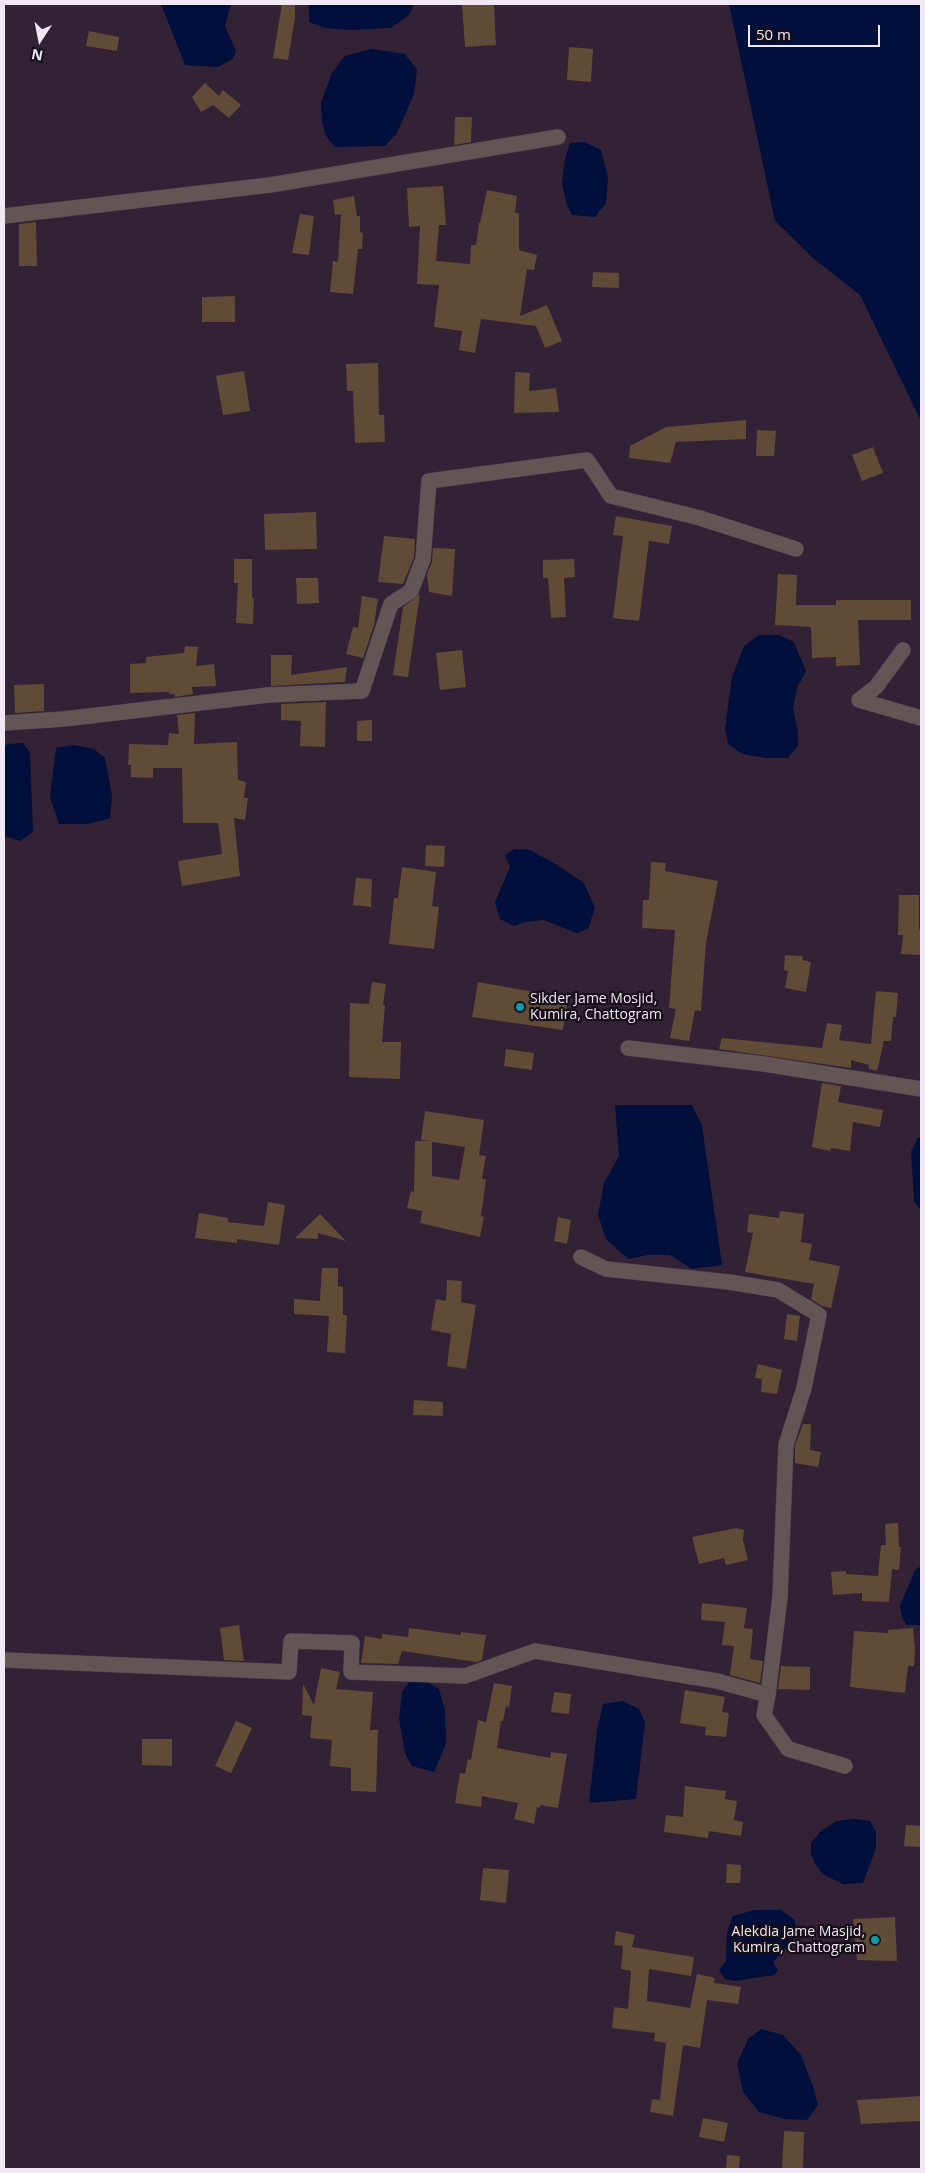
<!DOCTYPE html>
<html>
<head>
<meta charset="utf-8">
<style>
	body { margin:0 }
	#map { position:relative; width:925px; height:2173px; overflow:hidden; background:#332236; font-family:"Open Sans",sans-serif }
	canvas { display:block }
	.frame { position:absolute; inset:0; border:5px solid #f2e7f4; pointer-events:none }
	.north { position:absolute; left:15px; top:15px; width:50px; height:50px; -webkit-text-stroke:4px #160f18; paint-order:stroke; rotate:191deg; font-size:14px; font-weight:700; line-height:20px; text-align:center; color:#f2e7f4 }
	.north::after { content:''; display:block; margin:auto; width:18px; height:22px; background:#f2e7f4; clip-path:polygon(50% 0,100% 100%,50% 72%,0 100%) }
	.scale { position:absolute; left:748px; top:25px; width:132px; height:22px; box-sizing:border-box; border:2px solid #f2e7f4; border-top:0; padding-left:6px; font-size:15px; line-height:18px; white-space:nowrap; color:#f2e7f4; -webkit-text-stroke:4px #160f18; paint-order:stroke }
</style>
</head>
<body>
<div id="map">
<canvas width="925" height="2173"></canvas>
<div class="frame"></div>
<div class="north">N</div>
<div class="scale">50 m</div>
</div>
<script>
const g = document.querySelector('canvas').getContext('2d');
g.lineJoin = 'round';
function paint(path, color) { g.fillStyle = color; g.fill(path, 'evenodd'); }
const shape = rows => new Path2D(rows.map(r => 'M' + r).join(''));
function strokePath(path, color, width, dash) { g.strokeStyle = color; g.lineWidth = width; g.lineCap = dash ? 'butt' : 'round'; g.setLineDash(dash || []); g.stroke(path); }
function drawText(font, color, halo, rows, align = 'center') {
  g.font = font + ' "Open Sans",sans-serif'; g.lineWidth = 4.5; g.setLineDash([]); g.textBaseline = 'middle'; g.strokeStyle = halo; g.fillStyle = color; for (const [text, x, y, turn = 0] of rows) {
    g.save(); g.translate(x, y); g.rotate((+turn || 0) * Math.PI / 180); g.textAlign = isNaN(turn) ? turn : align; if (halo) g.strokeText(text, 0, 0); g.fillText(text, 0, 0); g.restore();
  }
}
const water = shape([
	[161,4,231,4,225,26,236,51,233,59,218,67,185,65],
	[309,4,414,4,409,15,391,28,349,30,325,28,309,22],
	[729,4,921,4,921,421,860,295,813,258,775,221],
	[371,49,405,54,417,70,414,94,397,133,385,146,335,147,326,136,322,121,321,102,332,73,345,56],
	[585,142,601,150,608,177,606,203,595,217,572,215,567,205,562,183,565,159,570,143],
	[759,635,779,635,794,642,806,671,797,688,793,708,798,732,798,746,788,758,766,758,742,754,728,744,725,729,732,677,744,646],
	[23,743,30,752,33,832,20,841,4,836,4,748,7,744],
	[73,745,94,749,105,758,112,796,110,818,88,824,59,824,50,797,56,748],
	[514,849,530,850,554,863,584,883,595,908,588,929,576,933,544,920,524,922,514,926,500,919,495,902,510,867,505,855],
	[615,1105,692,1105,702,1126,722,1265,692,1269,670,1255,648,1255,628,1259,606,1239,598,1215,604,1183,619,1156],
	[918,1137,921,1137,921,1211,914,1201,911,1152],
	[921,1566,921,1625,907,1625,902,1618,900,1606,915,1570],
	[424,1680,439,1689,445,1710,446,1744,434,1772,412,1766,405,1753,399,1719,402,1692,409,1682],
	[623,1701,639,1709,645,1722,636,1799,589,1803,597,1731,603,1704],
	[855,1819,870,1821,876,1832,876,1848,863,1883,843,1884,824,1875,815,1864,811,1854,811,1843,821,1831,836,1821],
	[754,1910,781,1910,795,1920,795,1937,773,1962,778,1970,774,1975,735,1981,725,1979,719,1970,726,1961,727,1932,733,1916],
	[761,2029,783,2035,801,2055,813,2086,818,2105,807,2120,785,2119,759,2112,743,2092,737,2064,748,2039]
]);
const building = shape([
	[282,4,295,4,295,17,288,60,273,58],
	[462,4,494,4,496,45,465,47],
	[89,31,119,37,117,51,86,46],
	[569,47,593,49,591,82,567,80],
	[205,83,219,96,223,90,241,105,229,118,213,105,201,112,192,97],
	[455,117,472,117,471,142,454,145],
	[443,186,446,225,439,225,436,261,470,264,471,245,476,245,479,223,480,223,487,190,517,196,515,213,519,213,519,250,537,255,534,270,527,269,520,316,547,305,562,341,545,348,536,326,481,319,475,353,459,350,462,331,434,327,439,285,417,284,420,226,409,227,407,188],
	[354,196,357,216,360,216,360,232,363,233,362,249,358,249,353,294,330,292,333,261,338,262,341,214,335,215,333,200],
	[300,214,314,216,309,255,292,253],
	[36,222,37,266,19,266,19,224],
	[593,272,619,273,619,288,592,287],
	[235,296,235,322,202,322,202,297],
	[378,363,379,415,384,415,385,442,355,443,353,391,347,391,346,364],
	[244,371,250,411,223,415,216,376],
	[515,372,530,373,529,391,556,388,559,412,514,413],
	[746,420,746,439,676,442,670,463,629,458,630,446,666,427],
	[757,430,776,431,774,456,756,456],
	[873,447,883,473,862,481,852,455],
	[316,512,317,549,265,550,264,514],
	[616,516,672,526,669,544,649,541,639,621,613,618,623,536,613,535],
	[384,536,415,539,414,557,403,584,378,582],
	[433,548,455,549,452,596,429,592,427,574,432,562],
	[234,559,252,559,252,598,254,598,253,624,236,623,238,583,234,583],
	[574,559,575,577,564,578,566,617,551,618,548,578,543,578,543,560],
	[778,574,797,575,796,605,836,605,836,600,911,600,911,620,858,620,860,665,836,666,836,657,812,658,811,627,775,625],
	[296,578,318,578,319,603,297,604],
	[420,594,408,677,393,675,403,607],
	[362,596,378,599,374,625,363,658,346,654,353,627,358,628],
	[185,646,198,647,196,666,214,664,216,686,192,687,193,694,175,697,174,694,169,694,169,692,130,693,130,664,146,663,146,657,184,653],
	[462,650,466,687,440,690,436,653],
	[271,655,292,655,291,675,347,667,345,682,271,686],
	[44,684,44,711,15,713,14,685],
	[326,702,325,747,300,746,301,721,281,720,281,704],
	[195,713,194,744,237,742,238,780,246,782,244,798,248,798,245,820,234,818,240,876,182,886,178,861,222,854,218,823,183,823,182,768,153,768,153,778,131,777,131,765,128,765,129,744,168,745,169,733,179,734,177,715],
	[372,720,372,741,357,741,357,721],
	[426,845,445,846,444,867,425,866],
	[651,862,666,863,665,871,718,881,706,943,701,1011,695,1010,689,1041,670,1038,676,1009,669,1008,675,930,642,928,643,900,649,900],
	[402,867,436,872,432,906,439,907,434,949,389,944,394,898,398,898],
	[356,878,372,879,371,907,353,905],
	[899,895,919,895,919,929,921,930,921,955,901,954,903,935,898,935],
	[785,955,803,956,802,960,811,962,806,992,785,988,788,971,784,970],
	[372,982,386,984,383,1005,385,1005,382,1042,401,1042,400,1079,349,1077,350,1003,369,1004],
	[478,982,568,998,563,1030,472,1017],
	[876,991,898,993,896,1017,893,1017,891,1041,884,1041,877,1071,869,1069,869,1065,851,1060,851,1068,719,1049,722,1038,822,1048,827,1023,842,1025,839,1040,871,1044],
	[506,1049,534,1053,532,1070,504,1066],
	[822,1083,841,1086,838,1102,883,1110,880,1127,853,1122,850,1151,831,1148,830,1151,812,1147],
	[425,1111,484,1120,479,1155,486,1156,482,1179,486,1179,481,1216,484,1217,480,1237,420,1223,422,1211,407,1208,411,1191,414,1192,415,1141,431,1141,421,1140],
	[432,1142,465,1147,459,1180,432,1176],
	[268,1202,285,1205,279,1245,237,1239,237,1243,195,1238,199,1213,228,1218,228,1222,264,1226],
	[780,1211,804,1214,801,1242,812,1244,809,1260,840,1266,831,1308,822,1306,811,1299,814,1284,745,1272,753,1233,747,1232,749,1214,779,1218],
	[320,1214,346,1241,318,1233,318,1239,295,1238],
	[558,1217,571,1220,567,1244,554,1241],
	[322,1268,338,1268,338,1286,343,1287,343,1315,347,1315,345,1353,327,1352,329,1316,294,1314,294,1299,320,1301],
	[447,1280,462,1281,461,1302,476,1305,466,1369,447,1366,451,1334,431,1330,436,1299,446,1301],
	[787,1314,800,1316,797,1341,784,1339],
	[758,1364,782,1370,777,1394,761,1392,762,1379,755,1378],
	[414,1400,443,1402,443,1416,413,1415],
	[803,1424,811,1424,810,1450,821,1452,818,1467,795,1463,795,1446],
	[898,1523,899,1547,901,1547,899,1570,892,1569,889,1602,862,1601,862,1593,833,1595,831,1572,846,1571,846,1574,878,1576,881,1545,886,1545,885,1524],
	[736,1528,744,1530,743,1540,748,1560,726,1565,724,1558,699,1564,692,1537],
	[702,1603,747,1608,744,1628,753,1629,750,1659,763,1661,760,1683,730,1675,734,1646,722,1645,725,1622,701,1620],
	[239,1625,244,1661,224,1660,220,1628],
	[409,1628,461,1635,461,1632,486,1635,482,1660,477,1662,402,1651,398,1664,361,1663,365,1636,382,1639,382,1634,408,1637],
	[913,1628,915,1649,914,1666,908,1666,905,1693,850,1687,854,1631,888,1633,888,1630],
	[781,1666,810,1667,810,1690,778,1689],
	[321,1668,340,1672,336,1689,373,1692,370,1730,378,1730,376,1792,351,1791,351,1768,330,1766,332,1740,310,1738,312,1716,302,1715,303,1684,314,1705],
	[494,1683,512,1686,509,1707,506,1706,503,1721,501,1721,497,1748,550,1758,551,1752,567,1754,558,1808,540,1805,540,1808,537,1807,534,1824,514,1819,518,1803,482,1796,481,1807,455,1803,460,1773,465,1774,468,1759,471,1760,478,1720,486,1722],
	[685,1690,725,1697,722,1712,729,1713,726,1737,705,1735,706,1727,680,1723],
	[554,1692,571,1694,569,1714,551,1712],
	[236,1721,252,1728,231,1773,215,1766],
	[142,1739,172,1739,172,1766,142,1765],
	[685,1786,726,1791,725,1799,737,1801,734,1820,743,1822,741,1836,709,1831,708,1838,664,1832,666,1815,683,1817],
	[906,1825,921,1826,921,1847,904,1846],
	[727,1864,741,1865,740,1883,726,1883],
	[483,1868,509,1870,506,1903,480,1900],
	[895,1917,897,1961,857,1960,853,1919],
	[616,1931,635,1935,632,1947,694,1957,691,1976,649,1969,647,2001,690,2008,697,1974,715,1978,714,1983,741,1987,738,2004,707,2000,700,2048,683,2045,673,2116,650,2112,652,2099,660,2100,666,2043,654,2041,655,2033,612,2028,614,2007,628,2009,631,1971,621,1969,623,1946,614,1945],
	[921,2096,921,2121,861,2124,857,2100],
	[703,2118,728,2123,724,2142,699,2137],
	[784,2131,804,2132,803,2169,782,2169],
	[727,2155,740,2156,739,2169,726,2168]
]);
const street = shape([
	[4,216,270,185,558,137],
	[903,650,876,687,859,700,921,718],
	[4,723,64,719,268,695,362,691,391,604,411,591,423,559,429,481,587,460,611,496,700,518,796,549],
	[628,1048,764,1064,921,1089],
	[4,1660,289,1672,291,1641,352,1643,351,1672,465,1676,535,1651,717,1681,768,1695,780,1597,786,1445,804,1388,819,1315,778,1290,729,1282,606,1269,581,1257],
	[768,1695,764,1715,788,1749,845,1766]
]);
const markers = [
	[520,1007,5,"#0f9aa8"],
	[875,1940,5,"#0f9aa8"]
];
const poiNames = [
	["Sikder Jame Mosjid,",530,999],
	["Kumira, Chattogram",530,1015],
	["Alekdia Jame Masjid,",865,1932,"right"],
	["Kumira, Chattogram",865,1948,"right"]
];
paint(water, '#000f3b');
paint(building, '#5f4b36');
strokePath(street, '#4e3e51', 16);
strokePath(street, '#645555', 15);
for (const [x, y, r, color] of markers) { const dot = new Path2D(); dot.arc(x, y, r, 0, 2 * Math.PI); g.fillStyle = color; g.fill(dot); strokePath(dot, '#160f18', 2); }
drawText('14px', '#f2e7f4', '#160f18', poiNames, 'left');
</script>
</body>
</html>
